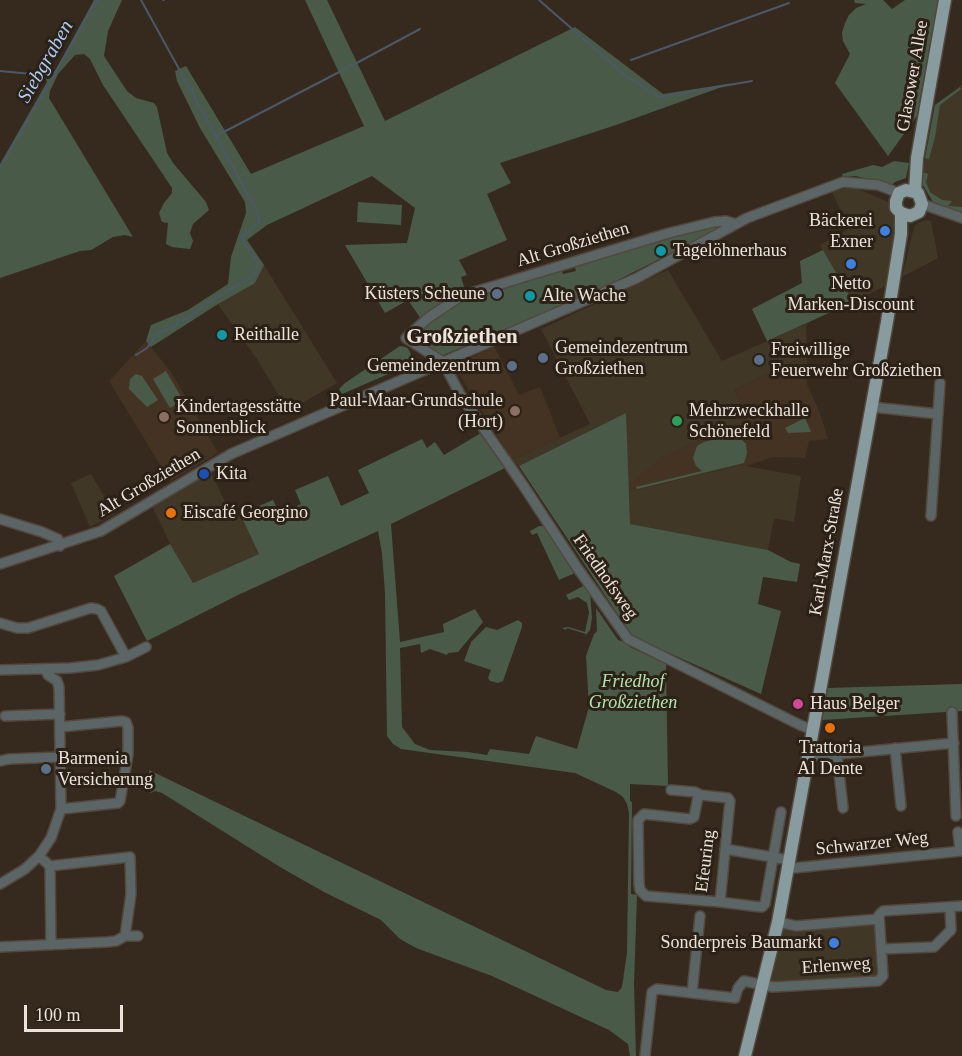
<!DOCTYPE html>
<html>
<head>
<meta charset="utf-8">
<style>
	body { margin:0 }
	#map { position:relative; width:962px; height:1056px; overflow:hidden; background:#362a1f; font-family:Georgia,serif }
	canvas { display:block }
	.scale { position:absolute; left:24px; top:1005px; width:99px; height:27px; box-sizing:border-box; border:3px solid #ebe3dc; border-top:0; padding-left:8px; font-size:18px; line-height:21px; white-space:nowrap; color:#ebe3dc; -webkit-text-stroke:4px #2c2116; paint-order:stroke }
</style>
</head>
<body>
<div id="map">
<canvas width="962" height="1056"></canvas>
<div class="scale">100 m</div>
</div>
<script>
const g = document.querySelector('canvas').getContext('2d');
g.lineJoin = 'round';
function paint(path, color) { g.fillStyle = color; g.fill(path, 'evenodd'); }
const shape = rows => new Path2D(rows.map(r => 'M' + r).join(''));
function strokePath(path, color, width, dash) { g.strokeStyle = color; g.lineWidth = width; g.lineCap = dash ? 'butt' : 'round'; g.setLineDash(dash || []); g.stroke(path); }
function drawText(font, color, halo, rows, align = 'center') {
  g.font = font + ' Georgia,serif'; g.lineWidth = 6; g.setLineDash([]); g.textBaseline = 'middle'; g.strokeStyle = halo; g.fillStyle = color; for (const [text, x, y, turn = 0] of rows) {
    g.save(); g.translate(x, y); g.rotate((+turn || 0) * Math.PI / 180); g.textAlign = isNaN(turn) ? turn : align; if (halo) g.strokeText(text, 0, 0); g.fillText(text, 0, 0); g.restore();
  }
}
const commercial = shape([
	[962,85,962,215,946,211,921,182,935,105],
	[856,188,888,202,897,222,885,286,853,302,820,245,849,229,832,192,846,188],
	[926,220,931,221,938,258,902,277,914,227,918,223],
	[264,265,337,383,288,411,257,359,214,299],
	[668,270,722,361,808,323,806,327,807,355,735,390,746,415,741,422,666,455,628,485,625,414,519,466,512,460,590,424,541,329],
	[740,465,801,476,794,522,774,518,768,550,630,524,628,492],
	[210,470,232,517,240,514,259,554,193,583,170,544,152,505],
	[91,474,115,514,90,527,71,483],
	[878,920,881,976,876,985,769,992,784,925]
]);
const built = shape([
	[146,341,171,372,218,453,170,481,109,381],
	[494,346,519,395,540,387,560,438,512,460,454,366],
	[807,355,807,384,820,413,828,439,809,441,805,458,773,457,746,466,740,465,628,492,628,485,665,455,741,422,746,415,735,390]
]);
const green = shape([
	[94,0,122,0,108,31,104,56,127,91,136,98,154,103,157,107,167,153,173,163,206,202,209,210,193,224,190,233,193,241,190,249,172,247,166,244,168,223,162,222,159,213,164,203,172,193,172,188,103,85,90,59,84,54,75,55,58,74,50,91,49,98,133,237,125,235,113,237,91,250,80,251,0,278,0,164,47,82,45,75,55,71],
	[305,0,327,0,385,121,575,27,663,94,733,83,616,125,500,163,511,183,487,194,507,240,459,260,467,275,461,277,465,290,561,268,563,274,576,271,574,264,691,232,715,226,717,227,717,230,596,291,441,356,407,333,421,319,408,300,385,313,345,245,407,243,415,208,372,176,267,225,247,240,264,265,255,283,218,304,151,347,146,341,151,325,188,310,228,284,231,257,246,213,245,202,200,128,177,81,175,71,186,66,251,174,364,126],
	[854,0,883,0,892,9,905,0,938,0,917,116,888,156,835,83,850,54,843,41,842,33,845,23,849,15,856,8,866,4,855,3],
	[960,87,961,89,940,105,935,137,929,159,925,158,935,105],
	[894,161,909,163,906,178,895,182,889,187,868,179,856,176,843,177,842,174,873,165,882,167],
	[922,172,928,174,926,182,930,192,942,200,952,201,948,206,962,207,962,215,936,207,921,182],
	[358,202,402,205,401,225,357,222],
	[823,250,853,302,767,341,752,309,802,283,800,261],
	[400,346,406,347,409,350,414,363,342,394,339,389,345,383],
	[166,371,183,400,170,408,153,379],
	[136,374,142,376,158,400,147,407,129,389,130,379],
	[626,413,630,524,768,550,791,562,800,564,797,582,763,577,758,604,781,611,761,694,633,637,519,466],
	[805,418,811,432,788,433,785,428],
	[481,433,505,468,391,524,400,642,444,632,443,624,475,609,483,622,458,652,448,653,447,655,430,649,421,653,420,644,400,648,402,727,415,744,430,750,468,752,487,755,490,749,529,754,536,736,577,749,589,707,586,656,594,634,597,631,596,608,618,640,621,641,624,639,630,647,666,664,668,786,630,784,630,801,632,802,631,894,637,895,634,984,636,1056,630,1056,628,1044,609,1030,492,976,416,948,400,939,381,920,324,892,280,867,162,793,155,791,150,793,149,770,606,990,618,992,622,987,627,953,629,813,627,804,623,797,616,792,575,773,401,749,393,744,387,736,385,593,382,553,378,531,238,595,147,641,114,576,170,544,193,583,259,554,240,514,273,500,280,514,301,504,295,490,328,476,341,506,369,493,358,470,422,439,427,448,435,442,444,455],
	[732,435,740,438,746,444,747,453,744,463,637,489,636,487,702,471,696,466,693,458,697,446,704,442],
	[539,526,545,526,577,572,559,580,537,533,532,535,530,531],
	[585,585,590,591,592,618,590,630,585,636,586,634,567,628,566,630,562,628,568,627,585,632,589,613,587,603,578,597,569,600,566,595],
	[518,620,522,623,522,627,503,681,498,683,490,681,488,678,491,670,464,661,471,642,486,627,497,630],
	[962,684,962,711,822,720,828,688]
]);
const stream = shape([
	[163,0,164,0],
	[539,0,626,76,660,97,752,81],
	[631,60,789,3],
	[351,66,420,29],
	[0,71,53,76],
	[216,136,347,68],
	[0,168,97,0],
	[136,355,147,348,158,333,174,327,211,301,255,275,258,263,242,240,243,236,260,222,255,207,141,0]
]);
const minor = shape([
	[922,204,962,218],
	[736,224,726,221,714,222,669,233,461,296,428,318,406,338,443,362,461,396,523,485,576,566,628,639,800,725,813,730],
	[872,407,938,414],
	[931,516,940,383],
	[0,519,42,532,58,539,60,546],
	[0,564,101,531,231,454,637,278,747,218,843,182,878,185,899,193],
	[0,623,17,628,28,628,91,608,97,609,101,611,126,657],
	[0,670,70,668,98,665,126,657,146,647],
	[952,712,956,816],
	[5,716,60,714],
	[60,727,122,721,126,722,128,728,128,755,120,801,118,803,61,809],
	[895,748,901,806],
	[837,755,843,808],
	[808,757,954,743],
	[0,761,9,759,60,757],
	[671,790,695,792,701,795],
	[701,795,728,798,730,801,720,902,646,896,640,890,639,884,638,820,644,814,690,819,694,817,698,797,701,795],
	[958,832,960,851],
	[725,849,789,860],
	[39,856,50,866,130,857,131,894,125,936],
	[50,866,51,945],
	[787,867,794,868,962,851],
	[0,884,25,869,39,856,51,838,61,809,59,687,57,681,48,675,45,669],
	[720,902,752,906,762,907,765,904,781,812],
	[778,922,796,926,879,919],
	[0,947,107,942,116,941,125,936,138,936],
	[881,949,934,947,951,930,950,907],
	[692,993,700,916],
	[645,1056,652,992,657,989,735,998,738,988,744,981,773,987,878,981,883,976,879,915,883,911,962,906]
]);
const major = shape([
	[915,191,917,158,945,0],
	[745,1056,778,922,887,322,901,234,901,213,896,208,896,201,899,193,906,190,918,193,922,204,919,212,910,216,901,213]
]);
const markers = [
	[885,231,6,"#3f7fe0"],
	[661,251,6,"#0f9aa8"],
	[851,264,6,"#3f7fe0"],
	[497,294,6,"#5c6f8a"],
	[530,296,6,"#0f9aa8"],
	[222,335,6,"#0f9aa8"],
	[543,358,6,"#5c6f8a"],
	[759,360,6,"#5c6f8a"],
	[512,366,6,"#5c6f8a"],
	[515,411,6,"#8d6e63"],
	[164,417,6,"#8d6e63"],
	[677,421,6,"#2e9e5b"],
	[204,474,6,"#1a4fb4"],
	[171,513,6,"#e8710a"],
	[798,704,6,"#d1479c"],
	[830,728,6,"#e8710a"],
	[46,769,6,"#5c6f8a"],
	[834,943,6,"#3f7fe0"]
];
const streetNames = [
	["Glasower Allee",913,76,-80],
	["Alt Großziethen",573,245,-17],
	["Alt Großziethen",149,483,-31],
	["Karl-Marx-Straße",827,552,-80],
	["Friedhofsweg",605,577,55],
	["Schwarzer Weg",872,844,-6],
	["Efeuring",706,861,-83],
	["Erlenweg",836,966,-4]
];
const poiNames = [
	["Bäckerei",873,221,"right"],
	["Exner",873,242,"right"],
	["Tagelöhnerhaus",673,251],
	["Netto",851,284,"center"],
	["Marken-Discount",851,305,"center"],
	["Küsters Scheune",485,294,"right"],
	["Alte Wache",542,296],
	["Reithalle",234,335],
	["Gemeindezentrum",555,348],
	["Großziethen",555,369],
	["Freiwillige",771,350],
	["Feuerwehr Großziethen",771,371],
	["Gemeindezentrum",500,366,"right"],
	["Paul-Maar-Grundschule",503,401,"right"],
	["(Hort)",503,422,"right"],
	["Kindertagesstätte",176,407],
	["Sonnenblick",176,428],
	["Mehrzweckhalle",689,411],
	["Schönefeld",689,432],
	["Kita",216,474],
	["Eiscafé Georgino",183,513],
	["Haus Belger",810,704],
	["Trattoria",830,748,"center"],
	["Al Dente",830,769,"center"],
	["Barmenia",58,759],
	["Versicherung",58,780],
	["Sonderpreis Baumarkt",822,943,"right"]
];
const parkNames = [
	["Friedhof",633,682],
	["Großziethen",633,703]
];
const waterNames = [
	["Siebgraben",46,62,-60]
];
const quarterNames = [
	["Großziethen",462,338]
];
paint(commercial, '#403727');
paint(built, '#443323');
paint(green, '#495b48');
strokePath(stream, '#4b5868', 2);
strokePath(minor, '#53483d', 12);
strokePath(major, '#53483d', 15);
strokePath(minor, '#5b6566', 9);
strokePath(major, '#889b9e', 12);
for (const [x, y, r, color] of markers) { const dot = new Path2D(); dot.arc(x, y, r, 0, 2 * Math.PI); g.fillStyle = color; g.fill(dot); strokePath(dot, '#2c2116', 2); }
drawText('18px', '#ebe3dc', '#2c2116', streetNames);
drawText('18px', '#ebe3dc', '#2c2116', poiNames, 'left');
drawText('italic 18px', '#b1e3ae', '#2c2116', parkNames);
drawText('italic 20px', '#a9ccf7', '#2c2116', waterNames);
drawText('bold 21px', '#ebe3dc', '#2c2116', quarterNames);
</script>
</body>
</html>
